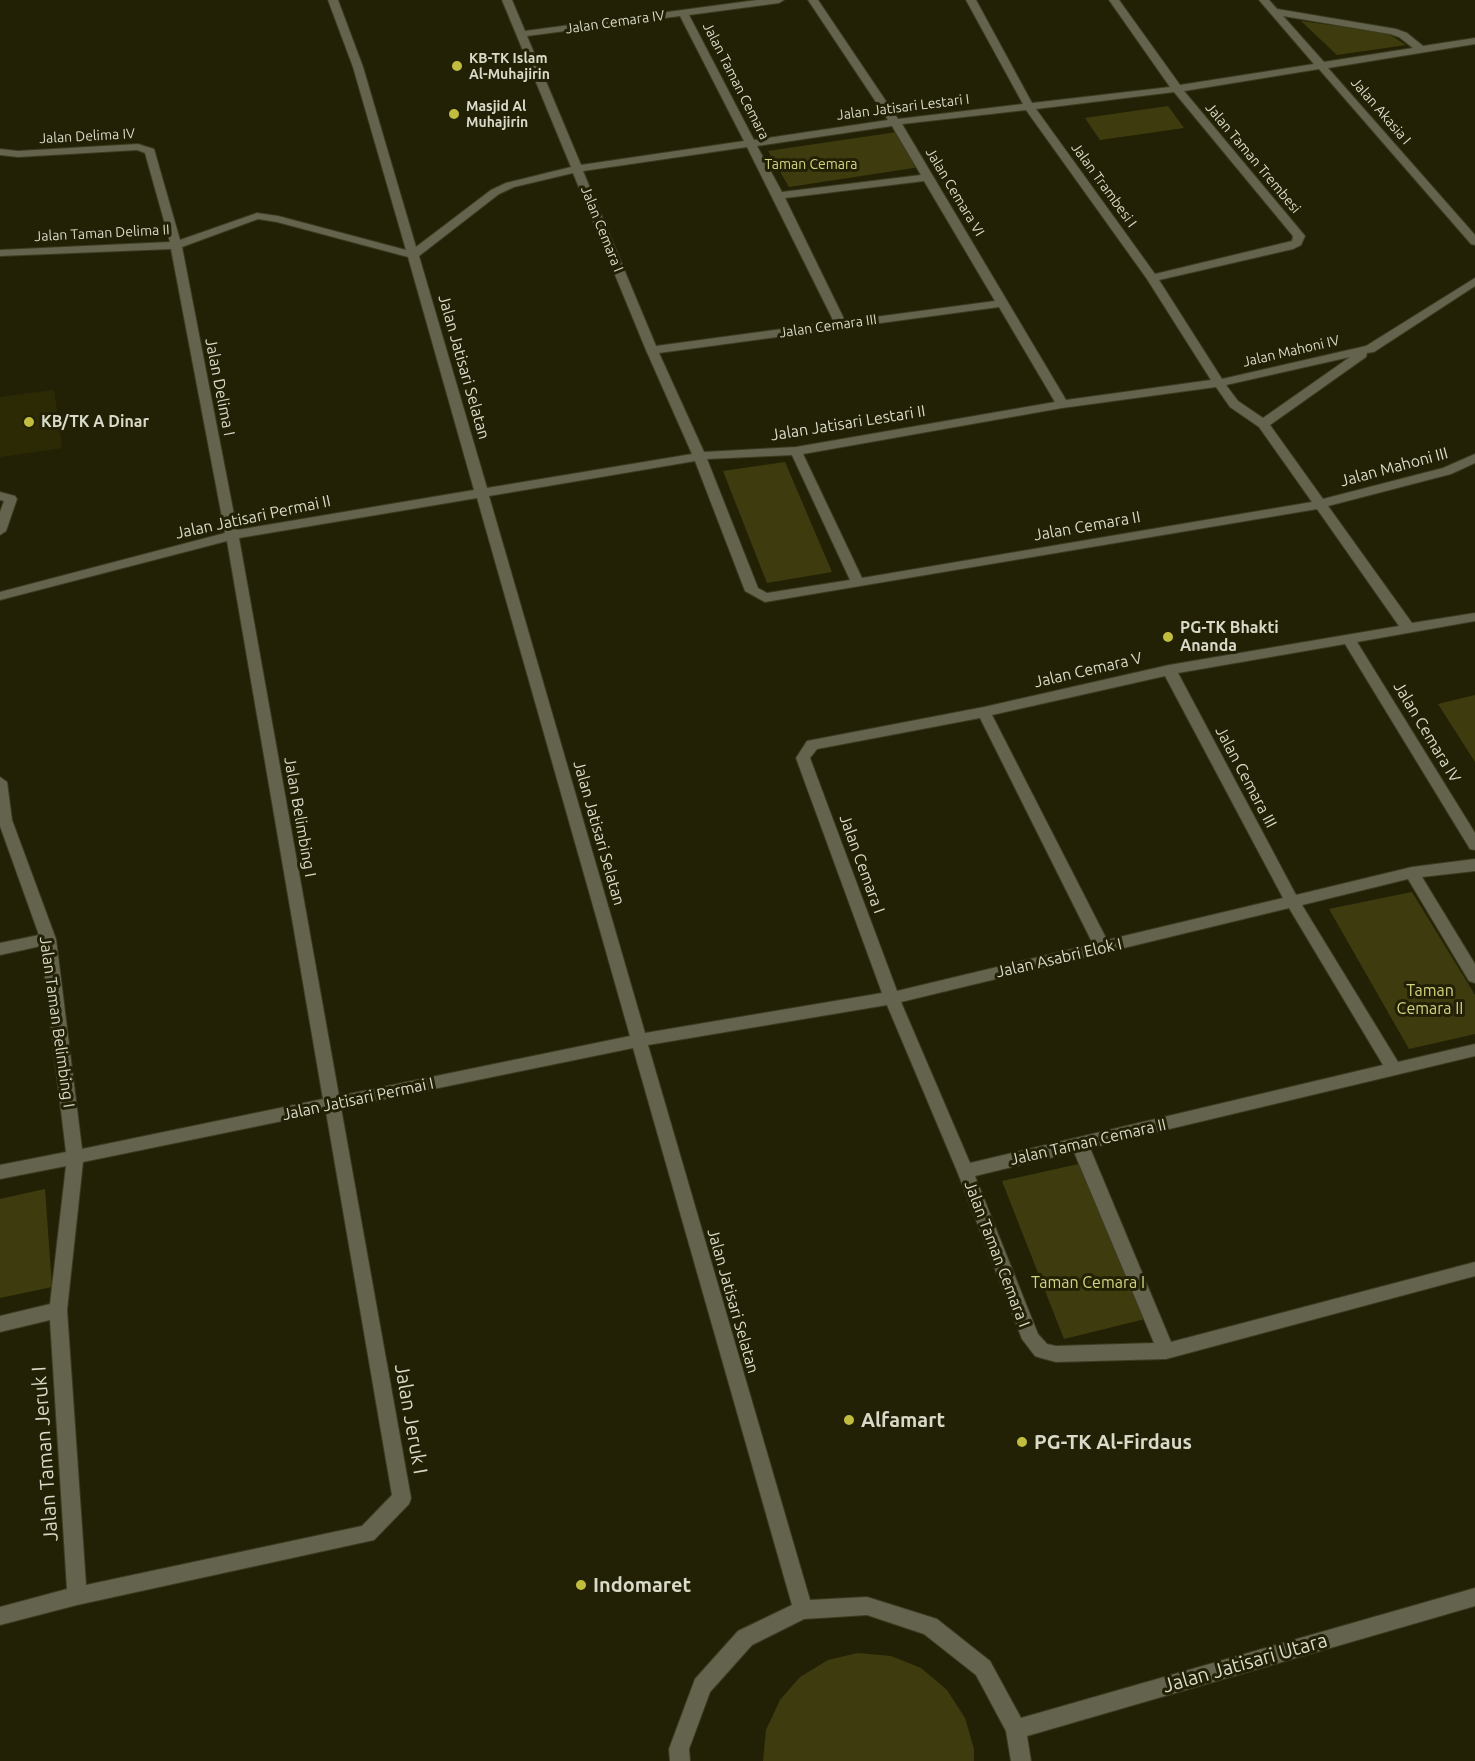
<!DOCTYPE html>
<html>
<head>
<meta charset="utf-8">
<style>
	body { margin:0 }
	canvas { display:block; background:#222105 }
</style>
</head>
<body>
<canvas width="1475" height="1761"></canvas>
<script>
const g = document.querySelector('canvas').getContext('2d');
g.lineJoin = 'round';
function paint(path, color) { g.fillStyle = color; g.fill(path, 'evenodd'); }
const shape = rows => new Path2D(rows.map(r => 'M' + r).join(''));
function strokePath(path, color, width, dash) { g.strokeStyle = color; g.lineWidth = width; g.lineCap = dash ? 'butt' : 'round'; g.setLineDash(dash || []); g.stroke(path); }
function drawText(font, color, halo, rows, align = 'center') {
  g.font = font + ' Ubuntu,sans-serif'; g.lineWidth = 6; g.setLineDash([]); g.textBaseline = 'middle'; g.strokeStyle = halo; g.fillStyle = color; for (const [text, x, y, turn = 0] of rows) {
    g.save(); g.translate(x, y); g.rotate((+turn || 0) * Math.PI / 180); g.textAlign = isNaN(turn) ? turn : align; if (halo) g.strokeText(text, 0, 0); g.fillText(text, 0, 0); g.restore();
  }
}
const built = shape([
	[54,390,62,448,0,457,0,397]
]);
const green = shape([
	[1301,21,1387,33,1406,45,1337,55],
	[1168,106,1184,128,1100,140,1085,118],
	[897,132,920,167,789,187,768,151],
	[785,462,832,572,767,583,723,471],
	[1475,695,1475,762,1438,704],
	[1412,892,1475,995,1475,1034,1409,1049,1329,909],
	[1083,1163,1149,1318,1064,1339,1002,1181],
	[45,1189,52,1287,0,1298,0,1199],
	[858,1653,891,1656,921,1668,947,1690,965,1718,974,1749,974,1761,763,1761,766,1730,780,1700,800,1677,828,1660]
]);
const minor = shape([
	[328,0,338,0,363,67,416,247,491,190,506,183,571,167,502,0,512,0,525,31,757,0,784,0,779,3,689,15,754,140,888,120,808,0,818,0,898,119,1023,104,966,0,976,0,1032,103,1170,87,1109,0,1119,0,1180,85,1314,64,1259,0,1269,0,1277,9,1396,29,1407,33,1423,46,1475,38,1475,44,1328,68,1475,235,1475,245,1471,244,1319,69,1184,91,1305,236,1301,245,1293,249,1159,280,1222,379,1366,346,1475,278,1475,286,1374,352,1367,353,1366,357,1270,425,1323,499,1443,468,1475,454,1475,463,1451,474,1328,506,1412,623,1475,613,1475,621,1357,642,1475,833,1475,850,1470,849,1345,644,1178,673,1296,895,1412,867,1475,859,1475,871,1422,877,1475,964,1475,983,1469,981,1408,879,1302,905,1398,1062,1475,1044,1475,1056,1090,1148,1171,1342,1475,1262,1475,1276,1166,1359,1056,1362,1041,1358,1035,1356,1022,1339,957,1171,887,1005,648,1045,810,1600,867,1597,937,1619,990,1661,1021,1718,1475,1588,1475,1606,1027,1736,1031,1761,1011,1761,1006,1731,976,1675,924,1634,867,1615,804,1619,752,1645,710,1692,689,1749,690,1761,670,1761,669,1749,695,1679,738,1631,792,1605,633,1048,341,1108,411,1498,409,1504,374,1540,77,1605,0,1625,0,1607,67,1589,50,1320,0,1332,0,1316,50,1304,66,1166,0,1179,0,1165,66,1152,41,946,0,955,0,943,39,935,0,826,0,777,7,782,12,820,56,939,82,1149,323,1099,227,541,0,600,0,592,225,533,171,249,0,256,0,250,170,242,145,153,137,150,18,157,0,155,0,149,18,151,138,144,154,149,180,240,257,213,278,216,406,250,353,67,328,0],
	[680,16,744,141,581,165,527,36,680,16],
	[1283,16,1390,34,1399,37,1413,48,1324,62,1283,16],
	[1174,92,1293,236,1292,241,1155,274,1036,109,1174,92],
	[1026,110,1147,279,1211,380,1066,400,902,124,1026,110],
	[892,126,921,175,782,192,757,146,892,126],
	[747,147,834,322,656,346,583,171,747,147],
	[573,173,646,350,692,454,487,488,419,256,499,194,514,187,573,173],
	[924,181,995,301,845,321,785,198,924,181],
	[258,219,277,222,408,257,474,490,237,530,182,247,258,219],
	[999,307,1055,402,796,447,704,452,659,353,999,307],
	[1350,357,1263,418,1238,401,1226,385,1350,357],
	[1216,387,1230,407,1259,427,1312,502,862,578,803,454,1062,408,1216,387],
	[792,455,850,580,767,593,758,588,707,459,792,455],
	[695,461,745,591,765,602,1317,509,1399,626,1169,665,984,707,807,741,796,758,882,993,645,1033,489,496,695,461],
	[477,498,630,1036,339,1096,239,538,477,498],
	[1165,676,1283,898,1107,940,992,715,1165,676],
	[980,718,1093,944,897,991,810,758,817,749,980,718],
	[1289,908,1383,1065,970,1163,901,1002,1289,908],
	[326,1112,392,1495,362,1526,86,1585,67,1310,83,1162,326,1112],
	[1074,1152,1154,1343,1056,1346,1047,1344,1038,1334,975,1176,1074,1152],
	[0,492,15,496,17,499,6,531,0,535,0,512,4,501,0,500,0,492]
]);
const markers = [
	[457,66,6,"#c2bd3f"],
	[454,114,6,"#c2bd3f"],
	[29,422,6,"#c2bd3f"],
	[1168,637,6,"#c2bd3f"],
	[849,1420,6,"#c2bd3f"],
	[1022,1442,6,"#c2bd3f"],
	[581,1585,6,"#c2bd3f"]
];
const farStreetnames = [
	["Jalan Cemara IV",615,22,-8],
	["Jalan Taman Cemara",736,81,63],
	["Jalan Jatisari Lestari I",903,107,-7],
	["Jalan Akasia I",1381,111,49],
	["Jalan Delima IV",87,136,-3],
	["Jalan Taman Trembesi",1253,158,50],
	["Jalan Trambesi I",1104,185,54],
	["Jalan Cemara VI",955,192,59],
	["Jalan Cemara I",602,229,68],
	["Jalan Taman Delima II",102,233,-3],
	["Jalan Cemara III",828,326,-8],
	["Jalan Mahoni IV",1291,351,-13]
];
const farPoinames = [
	["KB-TK Islam",469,58],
	["Al-Muhajirin",469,74],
	["Masjid Al",466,106],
	["Muhajirin",466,122]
];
const farParknames = [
	["Taman Cemara",811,164]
];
const streetNames = [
	["Jalan Jatisari Selatan",464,367,74],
	["Jalan Delima I",220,387,79],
	["Jalan Jatisari Lestari II",848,423,-9],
	["Jalan Mahoni III",1394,467,-15],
	["Jalan Jatisari Permai II",253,517,-12],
	["Jalan Cemara II",1087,526,-10],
	["Jalan Cemara V",1088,670,-13],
	["Jalan Cemara IV",1427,732,59],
	["Jalan Cemara III",1246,777,62],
	["Jalan Belimbing I",300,817,80],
	["Jalan Jatisari Selatan",599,833,74],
	["Jalan Cemara I",862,864,70],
	["Jalan Asabri Elok I",1059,958,-13],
	["Jalan Taman Belimbing I",57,1022,82],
	["Jalan Jatisari Permai I",358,1099,-12],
	["Jalan Taman Cemara II",1088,1142,-13],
	["Jalan Taman Cemara I",997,1254,69],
	["Jalan Jatisari Selatan",733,1301,74]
];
const poiNames = [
	["KB/TK A Dinar",41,422],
	["PG-TK Bhakti",1180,628],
	["Ananda",1180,646]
];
const parkNames = [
	["Taman",1430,991],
	["Cemara II",1430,1009],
	["Taman Cemara I",1088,1283]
];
const nearStreetnames = [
	["Jalan Jeruk I",411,1419,80],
	["Jalan Taman Jeruk I",45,1454,-94],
	["Jalan Jatisari Utara",1245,1663,-16]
];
const nearPoinames = [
	["Alfamart",861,1420],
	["PG-TK Al-Firdaus",1034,1442],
	["Indomaret",593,1585]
];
paint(built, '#2c2a05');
paint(green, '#3e3c0e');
strokePath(minor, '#3c3b20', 2);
paint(minor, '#63634e');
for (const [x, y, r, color] of markers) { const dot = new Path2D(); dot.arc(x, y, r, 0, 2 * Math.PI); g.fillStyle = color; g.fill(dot); strokePath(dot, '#222105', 2); }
drawText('14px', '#d9dac9', '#222105', farStreetnames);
drawText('bold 14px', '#d9dac9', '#222105', farPoinames, 'left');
drawText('14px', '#d5d482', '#222105', farParknames);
drawText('16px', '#d9dac9', '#222105', streetNames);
drawText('bold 16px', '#d9dac9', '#222105', poiNames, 'left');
drawText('16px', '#d5d482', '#222105', parkNames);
drawText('20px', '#d9dac9', '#222105', nearStreetnames);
drawText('bold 20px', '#d9dac9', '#222105', nearPoinames, 'left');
</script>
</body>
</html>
